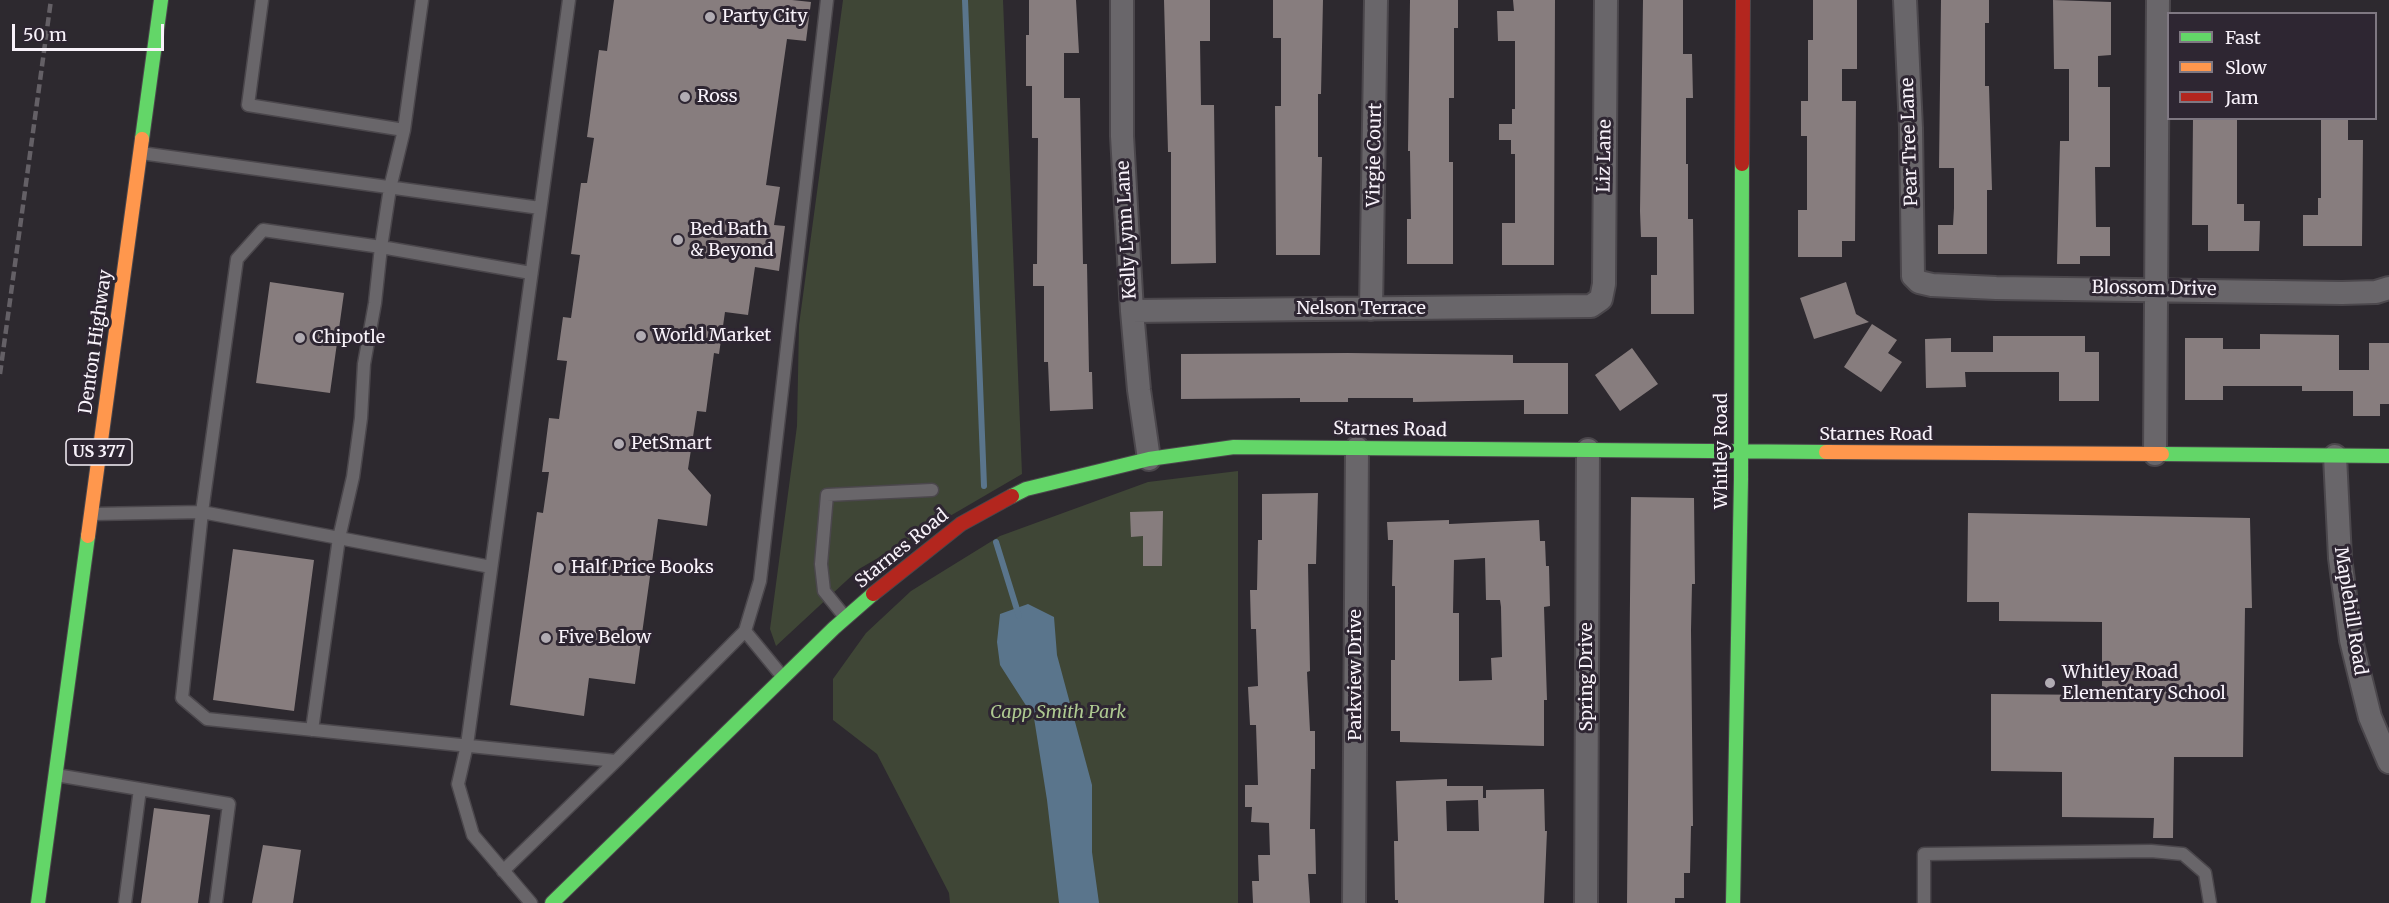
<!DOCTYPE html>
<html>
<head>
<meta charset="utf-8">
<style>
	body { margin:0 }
	#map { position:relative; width:2389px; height:903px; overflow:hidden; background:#2d292f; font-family:Merriweather,serif }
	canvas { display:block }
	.legend { position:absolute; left:2167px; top:12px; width:210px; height:108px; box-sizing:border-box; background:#2e2632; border:2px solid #7f7882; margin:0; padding:8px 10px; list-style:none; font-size:18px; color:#f8f2fa }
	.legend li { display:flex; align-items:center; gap:12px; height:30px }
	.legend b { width:30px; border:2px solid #7f7882 }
	.scale { position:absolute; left:12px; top:24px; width:152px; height:27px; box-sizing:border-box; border:3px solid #f8f2fa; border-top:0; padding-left:8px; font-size:18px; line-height:21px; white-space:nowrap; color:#f8f2fa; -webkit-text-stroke:4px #2e2632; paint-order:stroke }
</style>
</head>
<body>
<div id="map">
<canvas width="2389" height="903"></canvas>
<ul class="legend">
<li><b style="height:8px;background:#63d668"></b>Fast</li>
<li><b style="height:8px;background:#ff974d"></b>Slow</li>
<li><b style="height:8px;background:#b3261e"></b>Jam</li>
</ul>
<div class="scale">50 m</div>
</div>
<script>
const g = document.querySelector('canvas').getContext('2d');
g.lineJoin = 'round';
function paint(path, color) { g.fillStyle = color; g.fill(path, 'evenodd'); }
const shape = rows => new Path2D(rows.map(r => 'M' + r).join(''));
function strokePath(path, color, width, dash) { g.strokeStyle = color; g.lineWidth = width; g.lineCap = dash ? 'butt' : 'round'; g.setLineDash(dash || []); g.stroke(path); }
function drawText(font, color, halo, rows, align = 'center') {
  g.font = font + ' Merriweather,serif'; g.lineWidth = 6; g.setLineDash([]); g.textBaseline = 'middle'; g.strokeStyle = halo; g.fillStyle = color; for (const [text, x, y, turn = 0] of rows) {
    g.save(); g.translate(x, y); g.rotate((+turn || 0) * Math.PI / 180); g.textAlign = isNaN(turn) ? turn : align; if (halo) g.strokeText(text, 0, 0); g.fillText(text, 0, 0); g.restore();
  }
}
const green = shape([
	[843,0,1003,0,1022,474,859,569,776,646,770,629,797,426,799,325],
	[1238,471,1238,903,950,903,949,893,877,754,833,720,833,679,866,633,911,591,1000,536,1148,482]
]);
const water = shape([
	[1028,604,1054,617,1057,655,1092,785,1092,852,1099,903,1059,903,1047,800,1034,718,1000,665,997,642,1000,614]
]);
const stream = shape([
	[965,0,984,486],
	[996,542,1019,616]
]);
const building = shape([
	[614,0,792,0,811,2,806,41,787,39,766,185,780,187,774,225,785,226,779,271,755,267,748,315,725,312,719,354,714,353,706,412,697,411,688,469,711,495,707,526,658,519,635,684,589,678,584,716,510,705,537,512,543,513,549,472,542,472,549,418,559,419,567,361,557,360,563,317,571,318,580,255,571,254,581,183,587,183,594,138,587,137,599,50,607,51],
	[1029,0,1076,0,1079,53,1064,53,1064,98,1080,98,1083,264,1087,264,1089,372,1092,372,1093,409,1050,411,1048,362,1044,362,1044,286,1033,286,1033,264,1037,264,1038,138,1032,138,1032,86,1026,86,1026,35,1029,35],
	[1164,0,1210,0,1210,41,1200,41,1201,105,1214,105,1216,263,1171,264,1171,152,1168,152],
	[1273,0,1323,0,1321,94,1318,94,1318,157,1322,157,1320,255,1276,255,1275,106,1281,106,1281,38,1273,38],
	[1410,0,1458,0,1458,28,1454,28,1454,98,1449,98,1449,162,1453,162,1453,264,1407,264,1407,219,1411,219,1410,151,1408,151],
	[1513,0,1555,0,1554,265,1502,265,1502,223,1515,223,1515,154,1511,154,1511,140,1499,140,1499,124,1512,124,1512,109,1515,109,1515,41,1498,41,1497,11,1514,11],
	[1643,0,1683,0,1683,54,1692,54,1693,98,1686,98,1686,164,1688,164,1688,219,1693,219,1694,314,1651,314,1651,275,1657,275,1657,237,1641,237,1640,211],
	[1813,0,1857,0,1857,69,1842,69,1842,101,1856,101,1855,241,1842,241,1842,257,1798,257,1798,210,1807,210,1807,136,1801,136,1801,101,1808,101,1808,40,1813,40],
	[1941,0,1989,0,1989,23,1985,23,1985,86,1989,86,1992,190,1987,190,1987,254,1938,254,1938,225,1953,225,1954,208,1954,168,1939,168],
	[2053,0,2111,2,2111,55,2098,56,2098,87,2110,87,2110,167,2095,167,2096,227,2110,227,2110,256,2080,256,2080,264,2057,264,2060,141,2069,141,2069,69,2054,69],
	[2193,118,2237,118,2237,204,2244,204,2244,221,2260,221,2259,251,2208,251,2208,225,2192,225],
	[2321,118,2348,118,2348,140,2363,140,2362,246,2303,246,2303,215,2318,215,2318,198,2321,198],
	[270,282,344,293,330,393,256,383],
	[1846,282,1856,314,1869,322,1814,339,1800,298],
	[1872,324,1897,340,1888,353,1902,362,1881,392,1844,367],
	[2260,334,2339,335,2339,370,2369,370,2369,343,2389,343,2389,404,2380,404,2380,416,2353,416,2353,391,2302,391,2302,386,2223,386,2223,400,2185,400,2185,338,2223,338,2223,349,2260,349],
	[1993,336,2085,336,2085,352,2099,352,2099,401,2059,401,2059,372,1965,372,1966,387,1926,388,1925,339,1951,338,1951,352,1993,352],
	[1632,348,1658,384,1620,411,1595,375],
	[1348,353,1513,355,1513,363,1568,363,1568,414,1524,414,1524,400,1413,402,1413,398,1348,398,1348,402,1300,402,1300,398,1181,399,1181,354],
	[1318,493,1316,564,1308,564,1310,671,1307,672,1310,731,1315,731,1315,769,1311,769,1310,829,1315,829,1316,874,1308,874,1310,903,1253,903,1252,881,1259,881,1258,855,1270,855,1269,823,1251,822,1252,807,1245,807,1245,785,1258,785,1256,725,1250,725,1248,687,1258,686,1256,629,1251,629,1250,590,1257,590,1258,540,1262,540,1262,494],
	[1631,497,1694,498,1695,584,1692,584,1691,630,1693,826,1691,826,1690,873,1684,873,1684,898,1675,898,1675,903,1627,903],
	[1163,511,1162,566,1143,566,1143,536,1131,537,1130,512],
	[1968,513,2250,518,2252,608,2245,608,2243,757,2174,757,2173,838,2153,838,2154,818,2062,817,2062,772,1991,771,1991,694,2102,695,2102,622,1999,621,1999,602,1967,602],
	[1449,520,1449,524,1539,520,1540,541,1545,541,1546,566,1549,566,1550,606,1544,607,1547,700,1544,700,1544,746,1400,742,1400,731,1391,731,1391,660,1395,660,1395,586,1392,586,1393,540,1388,540,1387,522],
	[1485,558,1486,600,1500,600,1501,607,1502,657,1491,658,1492,680,1459,681,1459,613,1453,613,1454,560],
	[233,549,314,560,294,711,213,700],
	[1447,779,1447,786,1483,786,1483,798,1486,798,1486,790,1544,789,1545,831,1547,831,1544,903,1398,903,1398,900,1395,900,1394,841,1398,841,1396,781],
	[1478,800,1479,831,1447,831,1446,801],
	[154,808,210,815,198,903,141,903],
	[263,845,301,850,293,903,252,903]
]);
const lane = shape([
	[262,0,248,105,404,130],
	[422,0,404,130,390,188,381,247,531,273],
	[141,153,540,208],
	[92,514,202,512,182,698,207,719,616,761,745,631,760,581,827,0],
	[845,617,824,591,821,564,827,495,932,490],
	[745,631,782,676],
	[312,730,339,538,353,477,361,418,364,364,375,303,381,247,263,230,237,259,202,512,339,538,491,567],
	[56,775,229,804,216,903],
	[503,871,616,761],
	[125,903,140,789],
	[531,903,473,835,458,784,467,745,569,0],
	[1924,903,1924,854,2151,851,2183,854,2205,873,2210,903]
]);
const street = shape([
	[1122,0,1122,136,1132,311,1139,390,1149,459],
	[1905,0,1911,128,1913,276,1919,282,1932,285,1996,288,2342,293,2376,292,2389,288],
	[1371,309,1376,0],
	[1132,311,1591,306,1601,299,1604,284,1606,0],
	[2155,454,2158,0],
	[2335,456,2340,558,2351,640,2370,717,2389,762],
	[1354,903,1357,448],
	[1586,903,1588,450]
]);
const fast = shape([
	[142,139,161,0],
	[2162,454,2389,456],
	[1012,496,1026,489,1149,459,1234,447,1826,452],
	[38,903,88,536],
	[552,903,834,628,873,594],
	[1733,903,1741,479,1742,164]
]);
const slow = shape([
	[1826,452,2162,454],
	[88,536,142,139]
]);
const jam = shape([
	[1742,164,1743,0],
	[873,594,961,524,1012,496]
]);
const rail = shape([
	[0,374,51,0]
]);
const markers = [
	[710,17,6,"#b1acb3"],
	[685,97,6,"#b1acb3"],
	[678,240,6,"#b1acb3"],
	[641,336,6,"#b1acb3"],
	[300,338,6,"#b1acb3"],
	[619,444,6,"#b1acb3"],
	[559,568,6,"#b1acb3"],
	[546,638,6,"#b1acb3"],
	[2050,683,6,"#b1acb3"]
];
const shields = [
	[99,452,66]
];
const shieldNames = [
	["US 377",99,452]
];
const poiNames = [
	["Party City",722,17],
	["Ross",697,97],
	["Bed Bath",690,230],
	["& Beyond",690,251],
	["World Market",653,336],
	["Chipotle",312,338],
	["PetSmart",631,444],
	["Half Price Books",571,568],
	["Five Below",558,638],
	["Whitley Road",2062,673],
	["Elementary School",2062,694]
];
const streetNames = [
	["Pear Tree Lane",1910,142,-92],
	["Virgie Court",1375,155,-89],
	["Liz Lane",1605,156,-89],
	["Kelly Lynn Lane",1127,230,-93],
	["Blossom Drive",2154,289,1],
	["Nelson Terrace",1361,309],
	["Denton Highway",96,342,-82],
	["Starnes Road",1390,430,1],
	["Starnes Road",1876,435],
	["Whitley Road",1722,451,-90],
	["Starnes Road",902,549,-39],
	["Maplehill Road",2350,611,81],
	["Parkview Drive",1356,675,-90],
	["Spring Drive",1587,677,-90]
];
const parkNames = [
	["Capp Smith Park",1058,713]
];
paint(green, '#3f4636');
paint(water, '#5a758c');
strokePath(stream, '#5a758c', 6);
paint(building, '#877d7e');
strokePath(lane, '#4b474c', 15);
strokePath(street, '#4b474c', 26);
strokePath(fast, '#4b474c', 16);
strokePath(slow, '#4b474c', 16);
strokePath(jam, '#4b474c', 16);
strokePath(lane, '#69666a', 12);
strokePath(street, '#69666a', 22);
strokePath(fast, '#63d668', 14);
strokePath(slow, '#ff974d', 14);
strokePath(jam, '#b3261e', 14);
strokePath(rail, '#646066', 4.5, [9, 4.5]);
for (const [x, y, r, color] of markers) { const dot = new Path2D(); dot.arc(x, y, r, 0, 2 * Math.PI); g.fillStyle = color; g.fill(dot); strokePath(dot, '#2e2632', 2); }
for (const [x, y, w] of shields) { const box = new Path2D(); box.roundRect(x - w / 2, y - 13, w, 26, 4.5); g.fillStyle = '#2e2632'; g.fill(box); strokePath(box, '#f8f2fa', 1.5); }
drawText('bold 16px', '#f8f2fa', null, shieldNames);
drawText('18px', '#f8f2fa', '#2e2632', poiNames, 'left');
drawText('18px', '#f8f2fa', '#2e2632', streetNames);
drawText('italic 18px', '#aec991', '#2e2632', parkNames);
</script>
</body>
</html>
